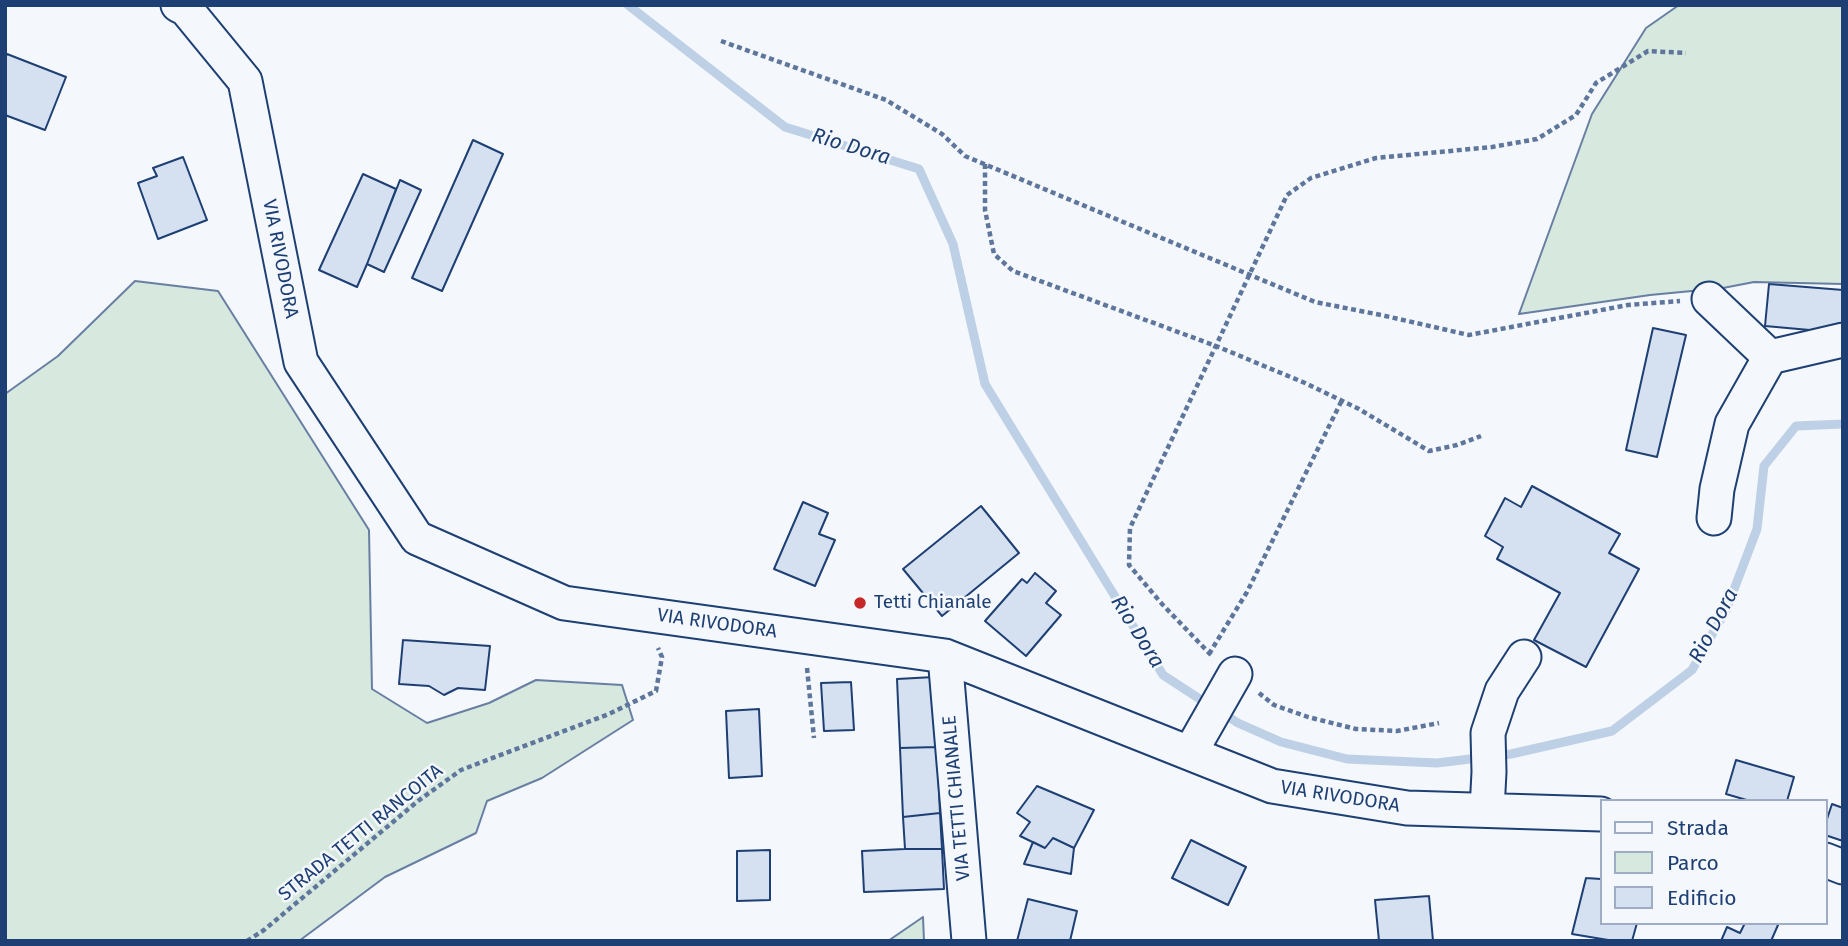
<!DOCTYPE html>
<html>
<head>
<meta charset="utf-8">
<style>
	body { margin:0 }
	#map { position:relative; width:1848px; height:946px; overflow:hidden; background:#f4f7fb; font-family:"Fira Sans",sans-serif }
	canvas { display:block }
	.frame { position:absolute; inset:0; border:7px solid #1d3f73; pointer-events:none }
	.legend { position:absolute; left:1600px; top:799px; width:228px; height:126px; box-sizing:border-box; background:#f4f7fb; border:2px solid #9eadc5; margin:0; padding:9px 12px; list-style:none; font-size:21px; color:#1d3f73 }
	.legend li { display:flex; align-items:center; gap:14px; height:35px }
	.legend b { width:35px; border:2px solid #9eadc5 }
</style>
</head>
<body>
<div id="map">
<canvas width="1848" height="946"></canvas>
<div class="frame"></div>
<ul class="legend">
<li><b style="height:9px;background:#f4f7fb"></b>Strada</li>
<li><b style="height:19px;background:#d7e8df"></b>Parco</li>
<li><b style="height:19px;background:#d5e0f0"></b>Edificio</li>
</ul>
</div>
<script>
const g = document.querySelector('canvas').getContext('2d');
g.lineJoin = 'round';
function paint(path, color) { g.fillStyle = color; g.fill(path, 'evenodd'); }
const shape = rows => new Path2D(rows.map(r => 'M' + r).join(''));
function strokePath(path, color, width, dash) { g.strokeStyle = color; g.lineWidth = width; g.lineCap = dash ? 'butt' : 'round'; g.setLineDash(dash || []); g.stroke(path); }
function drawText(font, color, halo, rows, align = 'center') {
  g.font = font + ' "Fira Sans",sans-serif'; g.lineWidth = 5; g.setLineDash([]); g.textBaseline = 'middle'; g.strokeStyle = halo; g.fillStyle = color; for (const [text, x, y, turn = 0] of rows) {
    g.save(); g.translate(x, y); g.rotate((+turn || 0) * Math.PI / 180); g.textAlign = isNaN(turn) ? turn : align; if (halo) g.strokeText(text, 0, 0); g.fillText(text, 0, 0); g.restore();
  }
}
const green = shape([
	[1679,5,1843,5,1843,284,1754,282,1723,288,1650,295,1519,314,1592,114,1646,28,1679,5],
	[135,281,218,291,369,530,372,689,427,723,489,703,536,680,622,685,633,720,542,778,487,801,476,833,385,877,299,941,5,941,5,394,58,356,135,281],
	[923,917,924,941,888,941,923,917]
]);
const stream = shape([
	[628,5,785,127,919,169,953,244,985,384,1163,675,1209,705],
	[1221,712,1238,723,1281,742,1347,759,1437,763,1511,754,1612,731,1692,670,1727,608,1757,529,1764,466,1796,426,1843,424]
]);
const building = shape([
	[7,54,66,77,45,130,5,115,5,58,7,54],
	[473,140,503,154,442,291,412,278,473,140],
	[183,157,207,220,158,239,138,183,157,176,153,168,183,157],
	[363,174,396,189,367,264,357,287,319,270,363,174],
	[400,180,421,190,384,272,367,264,400,180],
	[1769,284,1843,290,1843,333,1765,326,1769,284],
	[1653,328,1686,335,1657,457,1626,450,1653,328],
	[1532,486,1620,534,1609,553,1639,569,1586,667,1534,640,1560,593,1497,559,1503,547,1485,536,1505,498,1521,507,1532,486],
	[803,502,828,513,819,534,835,540,815,586,774,569,803,502],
	[981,506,1019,553,942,616,903,569,981,506],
	[1035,573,1056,591,1046,603,1061,615,1026,656,985,621,1022,579,1027,583,1035,573],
	[403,640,490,646,485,690,458,688,444,695,429,686,399,684,403,640],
	[934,677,937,747,900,748,897,679,934,677],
	[851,682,854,730,824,731,821,683,851,682],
	[759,709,762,776,729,778,726,711,759,709],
	[937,747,940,813,903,817,900,748,937,747],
	[1736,760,1794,777,1787,801,1750,801,1726,794,1736,760],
	[1037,786,1094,810,1074,848,1053,838,1045,848,1020,836,1030,822,1017,813,1037,786],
	[1832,804,1843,808,1843,841,1825,835,1825,825,1832,804],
	[940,813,942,849,905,849,903,817,940,813],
	[1053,838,1074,848,1071,874,1024,864,1033,842,1045,848,1053,838],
	[1191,840,1246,867,1228,905,1172,878,1191,840],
	[905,849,942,849,944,889,864,892,862,851,905,849],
	[770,850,770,900,737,901,737,851,770,850],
	[1586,878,1601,879,1601,923,1637,923,1632,941,1614,941,1572,934,1586,878],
	[1429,896,1433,941,1379,941,1375,900,1429,896],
	[1028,899,1077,911,1070,941,1017,941,1028,899],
	[1745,923,1775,923,1778,925,1771,941,1721,941,1727,927,1740,933,1745,923]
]);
const path = shape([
	[721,41,886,100,942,134,965,156,1315,302,1381,315,1469,335,1628,305,1680,301],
	[985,164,985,210,994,254,1013,271,1216,346,1305,383,1359,409,1429,451,1457,445,1481,436],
	[1209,654,1247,592,1342,400],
	[1211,655,1162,604,1129,565,1130,528,1287,195,1311,178,1376,158,1492,147,1537,139,1576,115,1596,83,1648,51,1686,53],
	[807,668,814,738],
	[1259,693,1274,705,1308,717,1356,729,1397,731,1439,723],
	[247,941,264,930,418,801,461,770,609,714,656,691,662,657,658,648]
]);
const minor = shape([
	[178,5,186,9,245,81,301,362,417,538,564,603,945,656,1272,786,1407,808,1601,814],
	[1709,299,1770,357,1732,424,1717,489,1714,518],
	[1770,357,1843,340],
	[945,656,969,941],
	[1190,753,1235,674],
	[1487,810,1489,772,1488,733,1502,691,1524,657],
	[1825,860,1843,867]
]);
const markers = [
	[860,603,7,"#c62828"]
];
const streetNames = [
	["VIA RIVODORA",280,259,79],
	["VIA RIVODORA",717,624,8],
	["VIA RIVODORA",1340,797,9],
	["VIA TETTI CHIANALE",957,798,-95],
	["STRADA TETTI RANCOITA",361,833,-39]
];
const poiNames = [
	["Tetti Chianale",874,603]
];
const waterNames = [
	["Rio Dora",851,147,17],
	["Rio Dora",1714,626,-62],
	["Rio Dora",1137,632,58]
];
paint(green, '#d7e8df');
strokePath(green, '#687fa3', 2);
strokePath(stream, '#bed0e5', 9);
paint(building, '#d5e0f0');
strokePath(building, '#1d3f73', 2);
strokePath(minor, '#1d3f73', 37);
strokePath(path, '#5e769c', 4.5, [5, 3.5]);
strokePath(minor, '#f4f7fb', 33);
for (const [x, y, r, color] of markers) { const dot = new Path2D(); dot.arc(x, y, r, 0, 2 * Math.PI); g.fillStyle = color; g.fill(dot); strokePath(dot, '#f4f7fb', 2.5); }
drawText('19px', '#1d3f73', '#f4f7fb', streetNames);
drawText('19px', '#1d3f73', '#f4f7fb', poiNames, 'left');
drawText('italic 21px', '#1d3f73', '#f4f7fb', waterNames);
</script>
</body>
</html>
